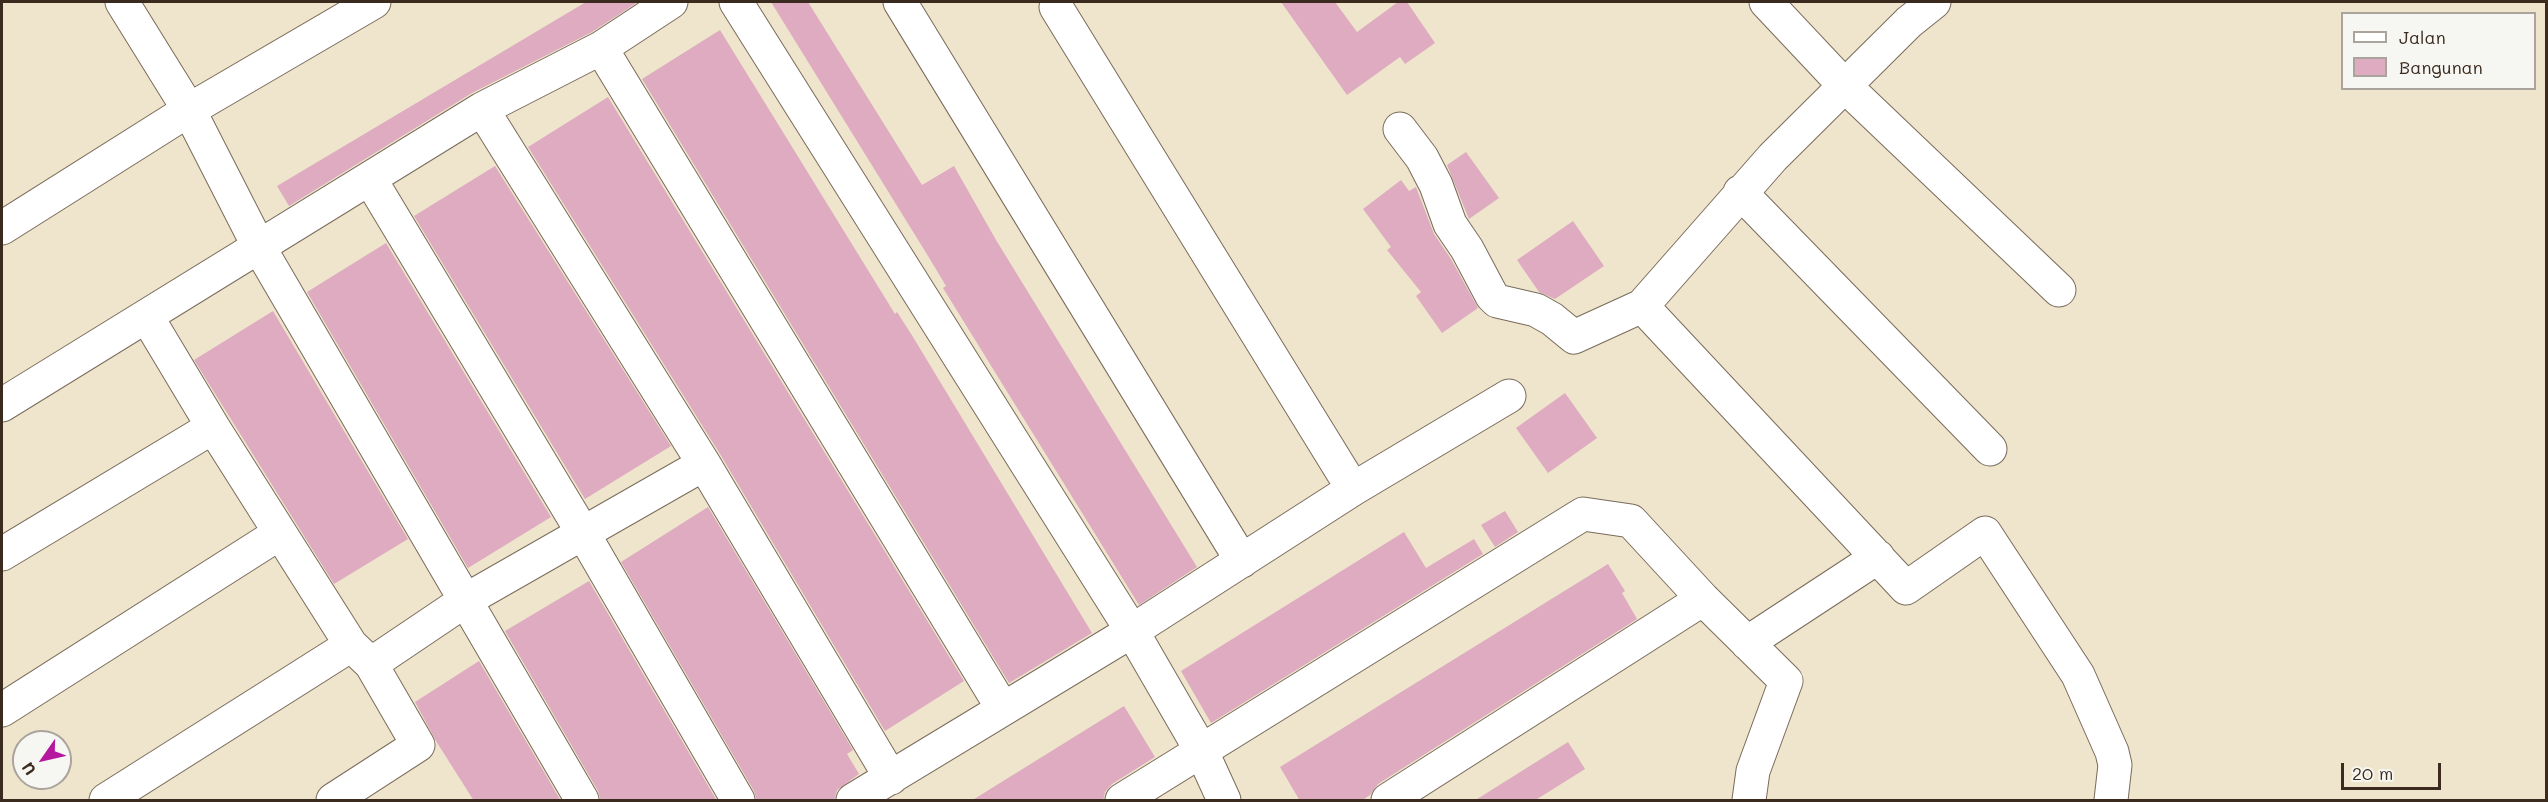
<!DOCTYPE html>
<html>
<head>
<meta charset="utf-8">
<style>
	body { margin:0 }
	#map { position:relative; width:2548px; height:802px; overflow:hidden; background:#eee5cc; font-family:Mali,sans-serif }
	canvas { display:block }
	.frame { position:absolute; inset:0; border:3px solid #3b2a1e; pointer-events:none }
	.legend { position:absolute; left:2341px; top:12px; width:195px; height:78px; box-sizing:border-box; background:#f6f6f2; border:2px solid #aba49d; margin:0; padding:8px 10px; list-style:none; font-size:18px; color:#3b2a1e }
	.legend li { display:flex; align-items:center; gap:12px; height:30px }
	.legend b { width:30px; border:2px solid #aba49d }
	.north { position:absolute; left:12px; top:730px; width:60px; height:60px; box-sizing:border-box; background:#f6f6f2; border:2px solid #aba49d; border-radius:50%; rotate:236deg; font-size:16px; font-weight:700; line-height:24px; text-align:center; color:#3b2a1e }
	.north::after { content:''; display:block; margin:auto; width:21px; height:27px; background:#b5179e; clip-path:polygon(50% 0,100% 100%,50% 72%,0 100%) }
	.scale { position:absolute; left:2341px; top:763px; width:100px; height:27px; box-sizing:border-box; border:3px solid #3b2a1e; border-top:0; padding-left:8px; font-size:18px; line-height:21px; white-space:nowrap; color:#3b2a1e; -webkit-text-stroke:4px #f6f6f2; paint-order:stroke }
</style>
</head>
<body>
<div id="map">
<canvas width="2548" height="802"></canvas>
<div class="frame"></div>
<ul class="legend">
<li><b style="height:8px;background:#fff"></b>Jalan</li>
<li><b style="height:16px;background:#deabc0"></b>Bangunan</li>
</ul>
<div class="north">U</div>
<div class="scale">20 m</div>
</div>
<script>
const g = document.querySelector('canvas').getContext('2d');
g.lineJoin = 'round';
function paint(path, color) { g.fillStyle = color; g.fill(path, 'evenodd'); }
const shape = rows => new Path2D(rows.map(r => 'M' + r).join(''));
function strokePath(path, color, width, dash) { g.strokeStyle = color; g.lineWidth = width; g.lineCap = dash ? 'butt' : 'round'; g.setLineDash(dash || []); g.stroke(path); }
const building = shape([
	[586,2,638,2,592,32,472,93,289,206,277,186],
	[771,2,808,2,922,185,954,166,996,240,1197,567,1139,605,943,288,946,286,928,256],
	[1281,2,1335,2,1357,32,1398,2,1407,2,1435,43,1405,64,1400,57,1347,95],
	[720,30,895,314,897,312,913,337,1092,633,1009,683,642,79],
	[608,97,964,681,885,731,720,454,528,147],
	[1466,152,1499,198,1469,219,1447,165],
	[495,166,671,446,585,499,414,216],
	[1401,180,1409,191,1416,187,1434,234,1451,259,1478,308,1442,333,1416,296,1421,292,1387,250,1391,247,1363,209],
	[1573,221,1604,266,1555,299,1539,292,1517,260],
	[386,243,551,517,468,568,307,292],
	[273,311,408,539,334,584,194,360],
	[1565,393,1597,438,1548,473,1516,428],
	[708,507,853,750,847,754,859,774,837,790,834,801,757,801,754,791,621,562],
	[1505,511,1518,532,1495,547,1481,525],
	[1404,532,1426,568,1474,539,1483,554,1211,723,1181,671],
	[1608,564,1625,591,1622,593,1637,619,1378,784,1370,795,1361,801,1300,801,1280,767],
	[589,581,717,801,601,801,598,791,505,631],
	[479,661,561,801,474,801,436,741,415,702],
	[1124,706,1155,757,1112,784,1105,792,1103,801,971,801],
	[1568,742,1585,769,1534,801,1474,801]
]);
const minor = shape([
	[122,2,189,110,259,247,582,800],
	[736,2,1132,631,1202,752,1224,800],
	[900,2,1242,561],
	[1766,2,1845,86,2059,290],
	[1056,7,1353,489],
	[601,48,1003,709],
	[482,109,704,464,891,778],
	[1400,129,1422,158,1436,185,1450,224,1467,249,1492,296,1497,301,1536,310,1552,319,1574,337,1642,306,1773,157,1909,22,1934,2],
	[370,179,583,533,738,800],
	[1740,192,1990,449],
	[2,228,189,110,374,2],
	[1642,306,1906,588,1985,533,2078,675,2112,752,2115,765,2111,800],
	[147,317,213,427,351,645,371,664,418,745,333,800],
	[2,405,482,109,601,48,671,2],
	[2,554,213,427],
	[1747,643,1878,557],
	[371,664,466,600,704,464],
	[2,710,280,533],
	[106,800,351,645],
	[853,800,1132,631,1353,489,1509,396],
	[1122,800,1583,514,1631,521,1703,599,1786,681,1753,771,1749,800],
	[1388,800,1703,599]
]);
paint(building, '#deabc0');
strokePath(minor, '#7a6b5b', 35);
strokePath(minor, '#fff', 33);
</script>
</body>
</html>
